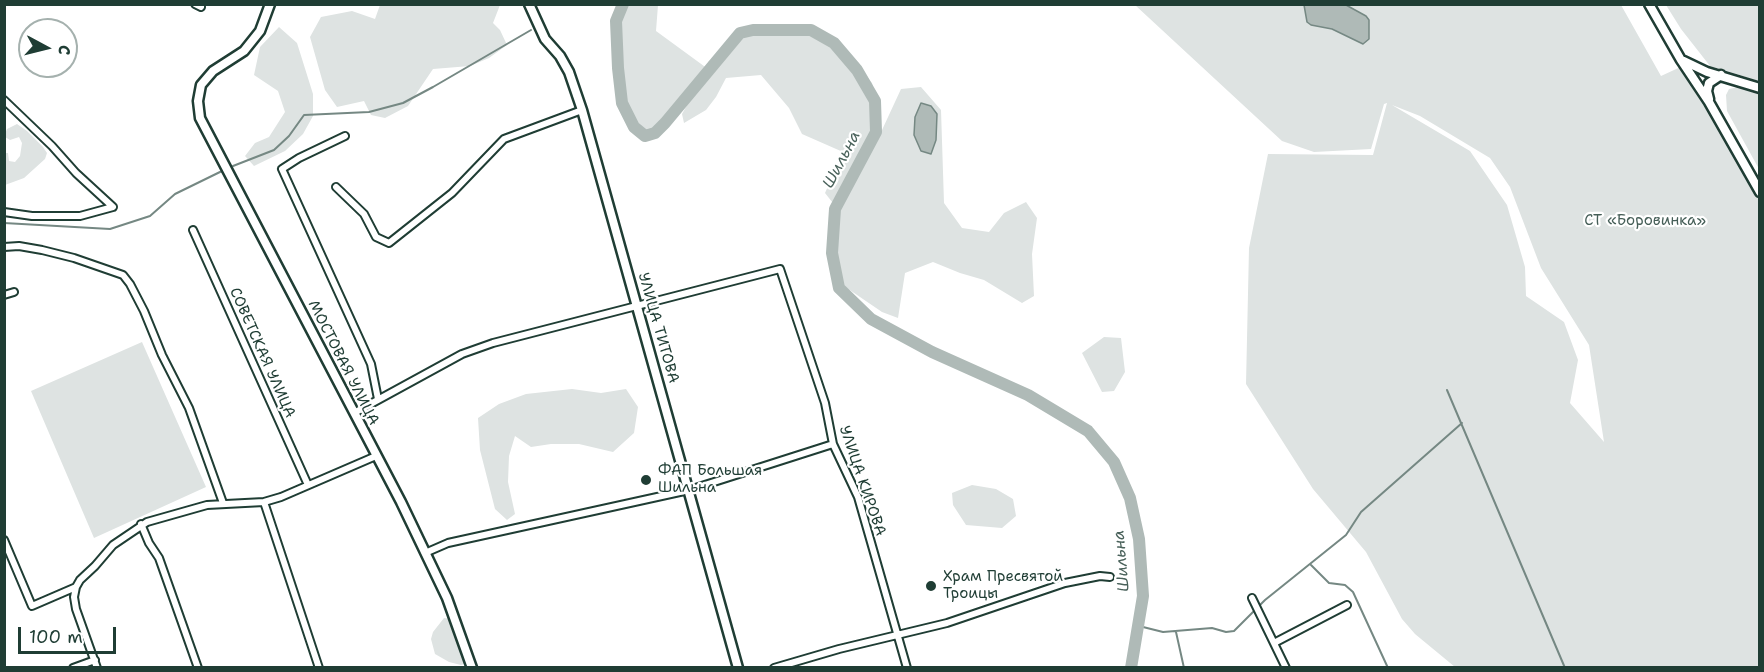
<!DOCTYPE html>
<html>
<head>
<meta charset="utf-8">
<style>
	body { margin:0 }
	#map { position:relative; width:1764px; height:672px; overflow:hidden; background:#fff; font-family:"Shantell Sans",sans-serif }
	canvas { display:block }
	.frame { position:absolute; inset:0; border:6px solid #1f3d34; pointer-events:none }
	.north { position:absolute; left:18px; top:18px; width:60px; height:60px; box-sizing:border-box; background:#fff; border:2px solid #a5b1ae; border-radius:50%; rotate:97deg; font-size:16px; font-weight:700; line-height:24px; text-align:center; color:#1f3d34 }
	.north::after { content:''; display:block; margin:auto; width:21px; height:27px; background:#1f3d34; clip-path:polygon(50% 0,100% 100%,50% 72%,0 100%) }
	.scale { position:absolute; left:18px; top:627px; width:98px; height:27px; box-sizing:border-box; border:3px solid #1f3d34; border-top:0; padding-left:8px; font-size:18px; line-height:21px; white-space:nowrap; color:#1f3d34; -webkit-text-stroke:4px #fff; paint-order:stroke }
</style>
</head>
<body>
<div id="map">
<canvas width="1764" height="672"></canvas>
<div class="frame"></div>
<div class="north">С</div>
<div class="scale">100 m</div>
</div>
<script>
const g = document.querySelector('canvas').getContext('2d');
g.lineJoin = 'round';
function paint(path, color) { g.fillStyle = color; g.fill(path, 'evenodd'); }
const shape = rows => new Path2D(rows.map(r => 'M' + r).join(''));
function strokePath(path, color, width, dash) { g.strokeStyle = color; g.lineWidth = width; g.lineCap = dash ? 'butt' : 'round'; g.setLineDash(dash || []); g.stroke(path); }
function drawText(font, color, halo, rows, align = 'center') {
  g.font = font + ' "Shantell Sans",sans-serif'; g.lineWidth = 4.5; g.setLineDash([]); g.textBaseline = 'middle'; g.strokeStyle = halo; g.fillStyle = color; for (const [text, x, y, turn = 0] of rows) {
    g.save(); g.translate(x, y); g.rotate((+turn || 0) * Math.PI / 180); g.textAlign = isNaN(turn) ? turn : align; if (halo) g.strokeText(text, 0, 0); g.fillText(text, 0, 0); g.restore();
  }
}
const green = shape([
	[500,5,493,23,500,30,507,45,489,58,470,66,433,69,408,106,385,118,371,115,364,101,337,107,325,90,310,37,321,17,352,11,375,19,380,5],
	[623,5,658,5,656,31,708,69,708,62,753,30,801,25,843,46,872,83,879,111,876,143,901,89,921,87,941,110,944,203,962,228,989,232,1004,213,1026,202,1037,218,1032,254,1034,296,1022,303,984,280,960,273,933,262,905,273,898,318,882,312,838,282,833,246,840,212,825,193,843,152,802,134,789,108,761,75,726,78,716,97,706,110,684,123,682,114,705,74,665,123,655,133,645,136,634,127,622,103,618,68,616,21],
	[1135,5,1621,5,1661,76,1687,64,1759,192,1759,667,1455,667,1415,634,1402,619,1366,552,1313,489,1246,384,1249,248,1268,154,1373,155,1387,103,1384,104,1371,149,1314,152,1282,141],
	[1392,105,1420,116,1490,158,1510,187,1541,268,1589,345,1604,442,1570,403,1578,360,1564,322,1526,296,1525,267,1507,205,1470,151],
	[1666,5,1759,5,1759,81,1710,66,1681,29],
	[279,27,297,43,313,94,313,116,303,134,285,151,254,166,245,156,255,143,269,137,285,112,278,91,254,75,260,47],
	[1739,87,1759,94,1759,169,1727,111,1726,95,1729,89],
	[17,124,27,131,43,147,47,153,45,159,24,178,5,185,5,153,8,153,9,161,15,162,20,156,22,143,19,137,10,140,5,137,5,134,7,129],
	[1104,337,1121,338,1125,372,1114,391,1102,392,1082,353],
	[142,342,206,487,94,538,31,391],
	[572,389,601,393,626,389,638,407,634,433,613,452,579,444,551,444,531,447,515,436,509,456,508,482,515,514,507,520,495,509,480,450,478,418,499,404,526,394],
	[972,485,996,489,1013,499,1016,516,1002,528,966,525,953,505,952,493],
	[444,618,451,619,468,663,461,665,449,662,435,654,431,639,433,632]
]);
const water = shape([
	[1304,5,1346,5,1366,16,1369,20,1369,39,1363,44,1332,29,1311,25,1307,22,1304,5],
	[921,103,931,106,937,114,936,140,931,154,921,151,914,135,915,117,921,103]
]);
const stream = shape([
	[233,166,274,150,289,136,304,115,369,112,403,103,433,87,531,30],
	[4,223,110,229,150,216,175,194,222,171],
	[1447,390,1565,668],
	[1311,565,1329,583,1345,585,1353,592,1388,668],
	[1139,626,1163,632,1212,628,1226,632,1234,631,1265,600,1346,535,1361,512,1462,423],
	[1176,632,1184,668]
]);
const river = shape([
	[623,4,616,21,618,68,622,103,634,127,645,136,655,133,665,123,740,33,753,30,811,30,834,43,857,70,875,101,876,132,835,209,832,253,839,288,871,319,932,352,1028,395,1088,431,1114,462,1130,498,1139,539,1143,596,1131,668]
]);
const street = shape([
	[195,4,201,7],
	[4,100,52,146,76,173,113,207,80,216,32,216,4,212],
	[345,136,299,158,282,169,371,364,378,399],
	[336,187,364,214,376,237,389,243,452,193,504,139,582,110],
	[193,230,308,485],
	[4,247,19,246,42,250,74,258,123,275,130,284,144,311,162,355,189,408,223,503],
	[4,295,14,292],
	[354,413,462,354,493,343,780,269,825,403,833,444,858,497,907,668],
	[264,502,319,668],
	[141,524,149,543,159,558,198,668],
	[4,540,32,606,76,587,74,597,76,609,97,668],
	[425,553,448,543,689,490,833,444],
	[76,587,80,580,95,566,113,545,147,522,207,505,264,502,281,497,376,456],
	[1252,598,1286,668],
	[1274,643,1347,605],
	[73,668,95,660],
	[774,668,839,649,947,623,1065,583,1100,576,1110,577]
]);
const secondary = shape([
	[270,4,260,31,244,51,213,71,201,85,198,101,200,118,401,502,447,598,472,668],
	[529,4,545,39,560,56,569,72,582,110,738,668],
	[1649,4,1681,60,1709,102,1760,192],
	[1684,61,1707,72,1760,88],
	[1709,99,1707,91,1709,83,1721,75]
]);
const markers = [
	[646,480,6,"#1f3d34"],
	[931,586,6,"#1f3d34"]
];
const parkNames = [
	["СТ «Боровинка»",1645,221]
];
const streetNames = [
	["УЛИЦА ТИТОВА",658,328,74],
	["СОВЕТСКАЯ УЛИЦА",262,353,66],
	["МОСТОВАЯ УЛИЦА",343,363,63],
	["УЛИЦА КИРОВА",862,481,71]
];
const poiNames = [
	["ФАП Большая",658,471],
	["Шильна",658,488],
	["Храм Пресвятой",943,577],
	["Троицы",943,594]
];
const waterNames = [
	["Шильна",842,160,-62],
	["Шильна",1122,561,-95]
];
paint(green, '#dee3e2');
paint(water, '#afbab7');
strokePath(water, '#758883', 1.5);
strokePath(stream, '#758883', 2);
strokePath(river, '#afbab7', 12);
strokePath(street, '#1f3d34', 10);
strokePath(secondary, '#1f3d34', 13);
strokePath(street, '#fff', 6);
strokePath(secondary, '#fff', 8);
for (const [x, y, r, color] of markers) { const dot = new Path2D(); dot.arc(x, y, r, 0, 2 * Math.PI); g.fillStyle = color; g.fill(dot); strokePath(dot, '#fff', 2); }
drawText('15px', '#455e57', '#fff', parkNames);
drawText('15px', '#1f3d34', '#fff', streetNames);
drawText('15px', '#1f3d34', '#fff', poiNames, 'left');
drawText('italic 16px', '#4a625b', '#fff', waterNames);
</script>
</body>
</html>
